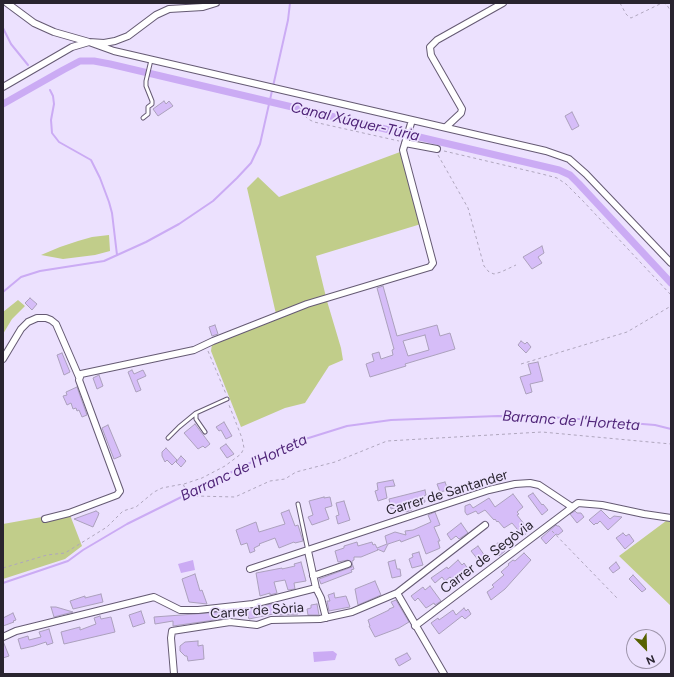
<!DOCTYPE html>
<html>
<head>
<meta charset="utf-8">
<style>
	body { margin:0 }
	#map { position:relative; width:674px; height:677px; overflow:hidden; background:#ece1fe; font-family:Figtree,sans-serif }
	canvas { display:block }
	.frame { position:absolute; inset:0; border:4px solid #29242f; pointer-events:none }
	.north { position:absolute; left:626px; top:629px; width:40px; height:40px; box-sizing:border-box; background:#ece1fe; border:1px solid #9e95ab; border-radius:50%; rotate:157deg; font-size:11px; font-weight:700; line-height:16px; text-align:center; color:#29242f }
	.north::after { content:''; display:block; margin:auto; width:14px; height:18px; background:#566100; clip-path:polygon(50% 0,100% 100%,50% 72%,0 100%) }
</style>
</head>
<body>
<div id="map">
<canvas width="674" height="677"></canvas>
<div class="frame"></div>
<div class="north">N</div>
</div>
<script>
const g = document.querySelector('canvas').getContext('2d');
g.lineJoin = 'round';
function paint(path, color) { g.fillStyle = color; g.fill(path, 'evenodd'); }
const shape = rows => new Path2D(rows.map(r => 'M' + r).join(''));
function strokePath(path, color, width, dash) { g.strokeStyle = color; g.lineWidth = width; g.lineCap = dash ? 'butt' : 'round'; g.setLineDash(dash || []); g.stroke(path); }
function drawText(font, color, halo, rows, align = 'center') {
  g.font = font + ' Figtree,sans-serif'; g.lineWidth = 3.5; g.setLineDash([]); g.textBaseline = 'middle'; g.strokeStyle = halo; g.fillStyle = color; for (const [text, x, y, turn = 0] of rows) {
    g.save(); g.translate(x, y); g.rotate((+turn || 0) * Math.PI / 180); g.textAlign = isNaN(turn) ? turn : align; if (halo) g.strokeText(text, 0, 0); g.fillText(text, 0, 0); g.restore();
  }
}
const green = shape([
	[400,152,421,224,316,256,326,297,276,314,247,188,258,177,279,197],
	[109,235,110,251,95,255,63,259,41,255,60,247,78,241,92,237],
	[18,300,25,306,12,319,3,334,3,312],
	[327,301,341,348,343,360,329,366,305,403,285,408,241,427,211,351,212,344,308,306],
	[70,515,82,546,65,559,3,579,3,524,42,517,43,521],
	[666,521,671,522,671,606,619,556]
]);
const water = shape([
	[193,560,195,570,181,573,178,564],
	[333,651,337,654,335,660,314,662,313,652]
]);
const stream = shape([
	[3,28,11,44,28,65],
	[50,90,53,96,54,104,51,120,52,133,59,142,91,160,100,178,109,202,112,213,117,255],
	[3,292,21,277,40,271,104,261,146,242,179,224,213,201,237,178,251,163,260,144,288,20,290,3],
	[3,583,68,561,83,550,127,524,260,458,299,441,347,426,391,420,498,416,549,417,593,420,655,425,671,429]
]);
const canal = shape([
	[3,104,63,70,80,61,94,61,110,64,559,170,570,175,579,184,671,283]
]);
const building = shape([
	[164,101,166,104,169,101,173,106,158,116,153,109,164,101],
	[572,112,579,126,572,130,565,116,572,112],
	[542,246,544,253,538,257,542,263,532,269,523,257,542,246],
	[383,286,397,336,437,325,440,336,450,333,455,349,405,364,406,366,370,377,366,364,374,361,372,354,379,352,381,359,393,355,392,350,394,349,377,288,383,286],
	[425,335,429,350,408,356,403,341,425,335],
	[30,298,37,304,32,310,25,303,30,298],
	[215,325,218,334,212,336,209,327,215,325],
	[521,341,525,344,527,342,531,347,526,353,518,345,521,341],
	[62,353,70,372,64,375,57,355,62,353],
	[538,362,543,381,530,384,532,392,526,394,520,377,531,374,528,364,538,362],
	[132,370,134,374,143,370,146,376,137,380,141,390,136,392,128,372,132,370],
	[99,375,103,386,97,389,93,378,99,375],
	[77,387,87,415,82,417,79,410,77,411,76,408,73,409,71,403,67,405,63,396,67,395,66,392,77,387],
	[224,422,232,436,226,439,221,430,219,431,216,427,224,422],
	[195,424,210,444,205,448,203,446,198,449,184,433,195,424],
	[108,425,121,456,114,459,102,428,108,425],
	[226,444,234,454,227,458,220,448,226,444],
	[166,448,177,460,172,465,167,460,165,462,162,456,162,452,166,448],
	[181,456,186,461,181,467,176,462,181,456],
	[393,480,395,486,385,487,387,498,378,501,375,491,378,490,377,483,393,480],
	[445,482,448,490,440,492,437,484,445,482],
	[425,490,426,495,424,496,425,502,411,507,412,510,406,512,405,508,395,511,394,508,391,509,389,499,425,490],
	[533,493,542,505,543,504,548,510,542,515,528,496,533,493],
	[513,494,523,507,517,512,519,514,517,515,528,529,528,532,523,536,512,523,504,528,498,521,497,522,495,519,494,520,485,510,478,514,476,511,467,515,465,512,465,506,470,504,473,508,489,498,495,507,513,494],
	[324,497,324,498,330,497,332,506,325,508,329,519,312,525,308,517,313,515,309,501,324,497],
	[344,501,350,520,338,524,336,516,339,515,336,503,344,501],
	[289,510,295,526,298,525,303,541,295,543,294,542,279,548,275,538,259,544,260,545,254,548,255,551,250,553,247,543,241,545,236,530,256,522,259,532,285,524,281,513,289,510],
	[601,510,610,519,614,516,622,517,608,530,600,521,597,524,596,523,594,525,589,520,601,510],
	[96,511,99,513,98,516,93,527,74,519,96,511],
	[575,511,577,513,581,513,584,517,577,523,570,514,575,511],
	[435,512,440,525,434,527,440,541,438,541,440,548,438,549,426,554,419,535,401,542,400,540,388,544,384,552,377,549,378,550,361,557,354,557,354,560,352,561,352,563,348,560,338,562,335,551,344,548,344,546,357,542,358,546,372,542,373,545,375,544,377,548,387,544,385,536,395,532,406,535,405,531,413,530,431,522,428,515,435,512],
	[461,523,468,533,459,539,456,536,451,540,447,534,461,523],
	[556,525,557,526,559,526,563,531,558,535,556,534,546,544,541,538,556,525],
	[623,533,626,536,629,534,634,541,625,549,616,538,623,533],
	[498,543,503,546,505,551,499,556,492,548,498,543],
	[478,546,485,556,479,561,471,551,478,546],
	[419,552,423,565,412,568,409,559,413,557,412,554,419,552],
	[524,553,531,560,505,589,491,600,487,592,494,587,492,585,504,575,501,572,509,565,508,564,513,560,515,561,524,553],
	[395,560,397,569,400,569,401,576,392,578,388,562,395,560],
	[458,560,462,565,464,563,468,569,461,575,462,577,460,579,461,580,457,583,450,577,445,581,442,577,435,583,431,578,447,567,448,569,458,560],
	[301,562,306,581,294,583,295,589,288,590,285,580,274,582,277,593,270,595,270,593,260,596,256,573,282,568,282,569,295,566,294,564,301,562],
	[616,562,620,568,613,573,609,568,616,562],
	[352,563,354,569,351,570,352,572,321,584,319,579,349,568,352,567,352,563],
	[195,574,200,591,202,590,207,604,189,602,182,579,195,574],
	[633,575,646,589,642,592,629,579,633,575],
	[375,581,381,595,358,605,355,589,375,581],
	[430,586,441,601,435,605,434,603,426,608,418,598,415,601,411,596,423,587,425,590,430,586],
	[334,593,335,598,346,596,350,607,329,611,327,601,330,601,328,595,334,593],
	[101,594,103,602,73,609,70,601,85,596,85,598,101,594],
	[396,600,409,622,399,628,375,637,369,626,370,626,368,620,389,610,389,609,394,607,391,602,396,600],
	[276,603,277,609,287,607,287,609,297,608,298,614,276,615,273,614,249,619,246,609,276,603],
	[317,604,319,615,308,615,307,609,311,608,311,605,317,604],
	[51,607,56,607,73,612,54,617,51,607],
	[464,608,466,611,468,609,471,614,465,619,462,616,439,634,431,623,438,618,439,620,453,610,456,615,464,608],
	[141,611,145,623,133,627,129,615,141,611],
	[222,612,222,619,173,626,173,621,155,624,154,617,222,612],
	[13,613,16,620,13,621,14,622,3,626,3,618,13,613],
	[100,616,101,619,111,617,115,632,64,644,61,632,80,627,80,630,96,624,94,618,100,616],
	[49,629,53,643,47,645,46,642,34,646,21,649,18,639,28,636,29,640,41,637,39,632,49,629],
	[3,641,9,656,3,658,3,641],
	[198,641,198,646,203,645,204,659,188,661,187,656,185,656,180,651,180,646,185,642,198,641],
	[407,653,411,659,399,666,395,659,407,653]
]);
const path = shape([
	[620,3,626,14,629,17,631,18,660,4,664,3,667,5,671,12],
	[305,116,308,119,314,122,399,141],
	[444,151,542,174,557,178,566,184,583,201,671,295],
	[438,155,468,208,484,266,489,272,494,274,501,272,516,265],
	[208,351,226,394],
	[521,364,627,332,671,306],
	[184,484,202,478,225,466,241,454,244,448,242,438,229,405],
	[552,531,617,598],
	[3,568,47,555,65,553,107,527,123,511,136,507,154,492,162,488,183,484,188,494,195,496,235,497,270,481,285,479,296,472,335,462,387,441,542,432,671,444]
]);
const service = shape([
	[143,118,148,114,148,107,152,104,152,101,146,86,146,81,151,60],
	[196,413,196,419,205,432],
	[168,438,179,427,196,413,227,399],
	[298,504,308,551]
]);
const minor = shape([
	[7,3,34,23,54,32,89,42,104,43,115,41,128,36,156,15,169,9,203,7,216,3],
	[3,87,72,47,89,42,114,51,546,151,569,159,586,174,671,263],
	[446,127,461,113,462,109,431,55,430,47,437,40,503,3],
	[405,143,437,149],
	[3,359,21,329,28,322,37,318,46,318,51,320,56,324,79,377],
	[45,519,69,513,117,495,120,491,79,380,81,374,194,350,213,341,307,304,430,267,433,263,404,154,403,150,412,120],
	[308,551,316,588,321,598,326,618],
	[250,569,489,490,515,484,530,483,539,485,572,507],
	[313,576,348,564],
	[397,593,444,674],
	[415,626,578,503,602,505,644,514,671,518],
	[3,637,16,631,154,597,180,610,198,610,253,604,316,588],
	[174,674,171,638,172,631,230,622,257,625,271,620,320,619,352,612,397,593,485,525]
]);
const streetNames = [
	["Carrer de Santander",447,493,-17],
	["Carrer de Segòvia",487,557,-37],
	["Carrer de Sòria",257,611,-4]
];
const waterNames = [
	["Canal Xúquer-Túria",355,122,13],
	["Barranc de l'Horteta",571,421,4],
	["Barranc de l'Horteta",244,468,-25]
];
paint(green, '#c1cd8a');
paint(water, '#cbabf4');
strokePath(stream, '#cbabf4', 2);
strokePath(canal, '#cbabf4', 7);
paint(building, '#d6bdf8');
strokePath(building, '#aba0bc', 1);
strokePath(service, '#655a73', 5);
strokePath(minor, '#655a73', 8);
strokePath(path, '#afa6bd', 1, [3, 3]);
strokePath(service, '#fff', 3);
strokePath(minor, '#fff', 6);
drawText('14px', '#29242f', '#ece1fe', streetNames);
drawText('italic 15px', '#502579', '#ece1fe', waterNames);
</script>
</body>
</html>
